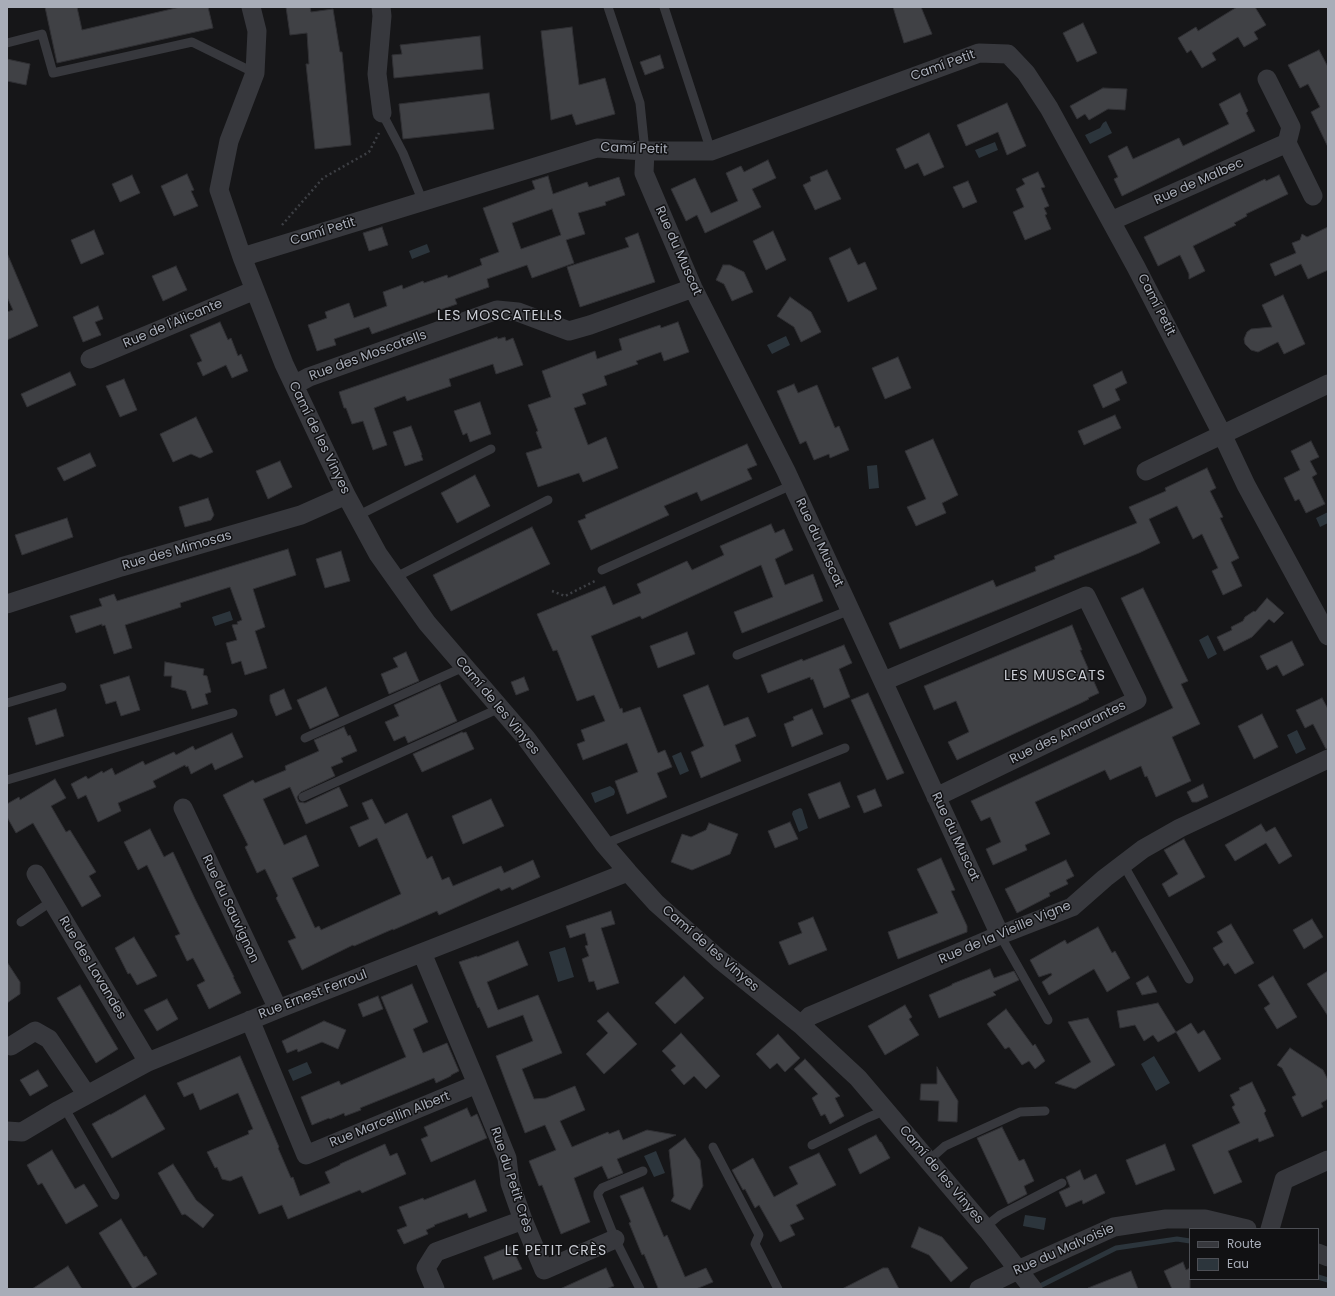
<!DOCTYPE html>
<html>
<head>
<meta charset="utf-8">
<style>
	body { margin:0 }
	#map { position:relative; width:1335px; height:1296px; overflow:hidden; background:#161618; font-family:Poppins,sans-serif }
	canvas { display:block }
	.frame { position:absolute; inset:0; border:8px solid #a8adb8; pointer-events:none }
	.legend { position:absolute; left:1189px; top:1228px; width:130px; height:52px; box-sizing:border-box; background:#111113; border:1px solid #4d4f55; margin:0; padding:5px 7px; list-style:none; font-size:12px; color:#a8adb8 }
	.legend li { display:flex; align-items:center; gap:8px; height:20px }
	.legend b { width:20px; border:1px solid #4d4f55 }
</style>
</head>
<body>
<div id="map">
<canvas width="1335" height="1296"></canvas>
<div class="frame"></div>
<ul class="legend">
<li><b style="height:5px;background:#37383d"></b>Route</li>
<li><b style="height:11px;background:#2c353c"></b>Eau</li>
</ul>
</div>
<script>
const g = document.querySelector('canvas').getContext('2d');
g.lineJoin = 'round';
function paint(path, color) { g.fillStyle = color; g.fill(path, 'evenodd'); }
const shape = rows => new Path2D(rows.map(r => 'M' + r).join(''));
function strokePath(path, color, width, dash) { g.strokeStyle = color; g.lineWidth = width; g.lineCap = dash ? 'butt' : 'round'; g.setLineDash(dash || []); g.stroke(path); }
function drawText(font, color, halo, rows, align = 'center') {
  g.font = font + ' Poppins,sans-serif'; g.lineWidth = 3; g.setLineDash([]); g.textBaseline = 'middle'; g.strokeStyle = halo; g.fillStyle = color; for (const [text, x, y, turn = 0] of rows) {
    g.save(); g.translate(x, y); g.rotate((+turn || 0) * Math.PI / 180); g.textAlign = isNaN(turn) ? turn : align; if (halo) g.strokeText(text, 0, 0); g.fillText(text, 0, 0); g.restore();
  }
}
const water = shape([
	[1106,121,1112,133,1090,144,1085,135,1100,128,1103,123],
	[995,142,998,150,979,158,975,150],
	[427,244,430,252,412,259,409,251],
	[786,336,790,345,772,354,767,345],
	[877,465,879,488,869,489,867,466],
	[1328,512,1328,523,1320,527,1316,518],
	[230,611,233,620,215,626,212,617],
	[1208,635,1217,654,1208,659,1199,640],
	[1297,730,1306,749,1296,754,1287,735],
	[681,752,689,771,680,775,672,756],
	[610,786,614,789,615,792,614,795,595,803,591,793],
	[800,808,802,809,808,828,799,832,792,814,793,811],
	[565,947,574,977,558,982,549,952],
	[1154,1056,1170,1083,1156,1091,1141,1064],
	[307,1062,312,1073,293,1081,288,1070],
	[656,1151,665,1173,654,1177,644,1156],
	[1025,1215,1046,1218,1044,1230,1023,1226]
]);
const stream = shape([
	[1318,1277,1328,1280],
	[1036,1288,1116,1248,1177,1239,1190,1241]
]);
const building = shape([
	[45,7,77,7,82,30,180,7,208,7,213,28,57,63,45,7],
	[286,7,310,7,311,12,333,9,340,52,342,52,351,145,315,149,306,64,309,64,307,33,290,35,286,7],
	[893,7,921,7,932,34,904,43,893,7],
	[1237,7,1255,7,1266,25,1254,32,1258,39,1244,47,1238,37,1212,53,1216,60,1202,68,1191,50,1187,53,1178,38,1196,27,1198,31,1237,7],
	[1083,23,1097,53,1077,62,1063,33,1083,23],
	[572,27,579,85,605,78,615,114,576,125,572,114,551,120,541,31,572,27],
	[480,36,483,69,394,78,392,55,402,54,400,45,480,36],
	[1319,50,1328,67,1328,147,1311,112,1320,107,1308,84,1300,88,1288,65,1319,50],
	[660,55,664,68,645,75,640,62,660,55],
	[7,59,30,64,26,85,7,81,7,59],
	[1103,88,1127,89,1125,110,1108,109,1089,120,1085,114,1077,119,1070,106,1103,88],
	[489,93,494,129,403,139,399,104,489,93],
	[1240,93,1248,111,1246,113,1255,131,1122,196,1114,179,1118,177,1108,156,1127,146,1133,159,1179,138,1183,146,1229,124,1219,104,1240,93],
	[1007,103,1026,146,1007,155,998,132,966,146,957,125,1007,103],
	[929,133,944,167,924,176,918,163,905,169,896,149,929,133],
	[768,160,776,178,752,189,761,207,705,233,697,215,686,221,671,189,695,178,711,213,738,201,726,173,741,166,744,172,768,160],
	[827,170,841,199,815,210,803,185,811,181,810,177,827,170],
	[1038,172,1045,187,1041,188,1049,206,1044,208,1047,214,1045,215,1051,229,1025,240,1013,212,1024,207,1016,189,1025,184,1022,179,1038,172],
	[187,174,194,190,191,191,198,206,174,216,161,186,187,174],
	[132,175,140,193,120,202,112,184,132,175],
	[1279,175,1288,194,1246,214,1247,216,1234,223,1236,225,1193,246,1205,271,1189,279,1189,274,1180,255,1158,266,1144,237,1265,179,1266,181,1279,175],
	[548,176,553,194,587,182,589,187,619,177,625,195,605,202,606,205,578,213,585,234,566,240,574,263,532,278,527,265,487,279,489,287,455,299,457,304,372,334,369,327,334,339,336,345,317,351,308,325,327,318,325,312,349,303,354,318,387,306,383,292,402,285,403,289,423,281,424,283,447,275,448,278,482,265,480,259,499,252,483,208,535,189,532,181,548,176],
	[552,209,561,235,521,249,512,223,552,209],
	[968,181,977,202,963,208,953,187,968,181],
	[382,227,388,245,369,251,363,233,382,227],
	[1328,227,1328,270,1308,279,1301,264,1275,276,1270,264,1296,253,1292,243,1300,240,1302,234,1307,237,1328,227],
	[94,230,104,254,81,264,71,240,94,230],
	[773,231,786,260,766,270,753,241,773,231],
	[638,233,655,282,580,307,567,267,629,247,625,238,638,233],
	[850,248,858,265,865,262,877,289,848,302,829,258,850,248],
	[7,253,38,326,7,340,7,312,13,310,7,297,7,253],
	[723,265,730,265,744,272,753,292,732,301,724,284,716,280,723,265],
	[176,266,187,290,163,301,152,276,176,266],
	[1283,295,1305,344,1284,354,1278,342,1258,352,1251,350,1245,344,1244,339,1247,332,1251,329,1272,327,1262,305,1283,295],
	[790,297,811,312,821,332,801,342,794,327,777,316,790,297],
	[98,306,103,319,95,322,101,335,83,342,73,317,98,306],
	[220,322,228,340,231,338,238,356,241,354,248,371,232,378,226,365,203,376,197,363,202,361,190,335,220,322],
	[678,322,689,352,664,361,661,352,636,361,638,364,604,376,607,385,582,394,586,404,574,408,588,445,606,437,618,468,583,482,579,473,538,487,526,453,542,448,536,432,538,431,528,405,551,397,542,371,595,351,597,359,622,350,619,339,660,325,661,328,678,322],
	[497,337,498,339,505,337,506,341,513,338,523,365,496,374,493,364,449,379,451,386,407,401,405,396,374,408,387,445,373,450,363,421,352,424,346,408,344,408,339,392,497,337],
	[898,357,911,388,885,399,872,368,898,357],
	[1122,371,1127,383,1115,389,1120,400,1103,408,1093,385,1122,371],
	[70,372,76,385,27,407,21,394,70,372],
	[124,379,137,410,120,417,106,386,124,379],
	[794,384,798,393,817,385,835,428,839,426,849,450,830,458,829,454,814,460,806,441,800,444,777,391,794,384],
	[480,402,491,434,470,442,467,433,463,435,454,411,480,402],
	[1115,415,1121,428,1084,445,1078,431,1115,415],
	[196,417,213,452,200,458,191,454,173,462,160,434,196,417],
	[411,426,422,455,421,455,423,460,405,466,393,432,411,426],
	[933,439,958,495,942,503,946,513,916,526,907,507,926,499,905,451,933,439],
	[1311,441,1319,457,1310,461,1317,474,1312,477,1325,504,1306,513,1299,499,1295,501,1284,478,1300,470,1291,451,1311,441],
	[747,444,757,465,747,469,752,479,701,501,697,492,664,506,669,515,591,550,578,521,586,518,585,515,747,444],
	[90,453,96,466,64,481,57,468,90,453],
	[280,461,292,487,268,499,256,471,280,461],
	[1207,468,1216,488,1210,491,1223,517,1220,518,1239,558,1231,562,1242,586,1223,595,1212,571,1218,568,1202,534,1193,539,1177,506,1149,519,1160,543,1139,553,900,649,889,623,993,580,996,587,1036,571,1035,567,1055,559,1054,556,1137,523,1129,507,1166,491,1165,488,1207,468],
	[475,475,490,506,457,523,441,493,475,475],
	[208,498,214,515,211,520,185,527,179,507,208,498],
	[67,518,73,537,22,555,15,535,67,518],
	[771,524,775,533,784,529,793,550,775,559,785,585,813,574,823,601,742,633,734,612,773,597,761,565,642,619,640,616,591,636,620,709,622,708,623,713,640,707,658,753,665,750,672,767,657,773,667,797,627,814,615,781,638,772,627,743,583,760,577,744,585,741,581,730,605,721,594,695,577,701,557,650,553,651,537,614,605,586,613,605,641,593,637,584,687,561,692,570,724,555,720,546,771,524],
	[532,527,550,564,451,611,433,575,532,527],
	[288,549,296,575,253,589,265,627,255,631,267,668,245,675,241,661,232,664,226,643,237,640,232,625,238,624,237,622,242,620,230,587,180,603,181,607,125,625,132,648,114,654,105,625,102,626,102,624,76,633,70,616,102,606,99,599,114,594,117,601,288,549],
	[341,551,350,581,325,588,316,559,341,551],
	[1143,588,1188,681,1181,684,1200,724,1172,737,1191,781,1156,797,1147,776,1145,777,1141,766,1110,780,1105,770,1035,802,1050,834,1025,845,1027,850,993,865,986,849,1001,842,990,817,981,821,971,801,1173,708,1121,598,1143,588],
	[1267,598,1284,613,1274,623,1269,619,1252,637,1224,651,1217,637,1232,630,1231,627,1243,621,1245,617,1254,611,1255,612,1267,598],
	[1072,625,1082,650,1080,650,1099,693,1088,698,1089,699,1081,703,957,760,948,742,969,732,956,701,934,710,924,686,1072,625],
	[687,632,695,654,658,668,650,646,687,632],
	[1292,641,1304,665,1283,676,1277,665,1267,670,1260,656,1292,641],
	[844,645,852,663,839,669,850,697,824,708,813,679,811,680,810,677,768,693,761,675,802,659,803,661,844,645],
	[406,652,419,681,389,694,381,674,398,667,393,658,406,652],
	[165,662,204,669,203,675,207,676,211,692,205,694,208,704,192,709,186,691,171,687,172,676,164,676,165,662],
	[129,676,140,710,121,716,116,701,106,704,100,685,129,676],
	[524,677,529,690,516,695,511,682,524,677],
	[440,684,457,721,408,743,405,736,394,741,385,722,399,716,394,705,440,684],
	[708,685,724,726,748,717,756,736,735,745,741,761,701,778,691,752,704,746,683,695,708,685],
	[326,687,339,716,310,729,297,700,326,687],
	[284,689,292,709,276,716,270,701,270,695,284,689],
	[868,693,904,773,887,780,851,700,868,693],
	[1322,698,1328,709,1328,748,1326,749,1313,724,1305,728,1296,710,1322,698],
	[56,709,64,736,36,745,28,718,56,709],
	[812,709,823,734,792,747,784,724,794,720,793,717,812,709],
	[1262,714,1278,747,1254,759,1238,726,1262,714],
	[344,727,348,736,350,735,357,751,341,758,343,762,331,767,335,776,301,792,297,797,299,802,305,803,339,787,348,806,306,824,290,787,263,799,284,845,306,835,319,866,292,878,315,928,319,926,321,930,401,894,377,838,359,847,350,827,369,819,362,803,372,799,385,824,407,813,427,859,432,856,442,880,449,877,453,886,501,866,504,873,533,860,540,877,512,890,510,887,501,891,499,888,439,915,437,911,393,930,393,929,354,946,353,945,302,970,288,941,296,938,276,898,278,896,265,869,257,873,245,847,248,845,223,795,253,780,255,783,286,770,285,766,319,751,314,740,344,727],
	[462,732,463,733,466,732,474,749,422,772,413,754,462,732],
	[232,733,243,757,215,770,212,763,191,774,188,766,186,767,185,765,153,781,156,787,118,803,121,811,98,822,86,795,78,799,71,784,86,776,88,779,102,771,103,773,112,768,115,775,143,761,145,765,174,752,176,755,193,746,195,750,232,733],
	[55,779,66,798,51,806,66,832,70,830,96,872,89,876,101,896,82,907,33,823,16,833,7,817,7,804,19,797,20,800,55,779],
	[840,782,850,807,819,819,808,794,840,782],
	[1203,784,1208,797,1197,802,1192,802,1187,792,1203,784],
	[875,789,882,806,864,813,857,796,875,789],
	[491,799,504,826,463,844,452,816,491,799],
	[790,822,798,839,775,848,768,831,790,822],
	[709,823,738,834,730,854,692,870,671,862,682,834,691,837,706,830,709,823],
	[1261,824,1266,832,1275,827,1292,856,1279,864,1266,843,1235,861,1225,845,1261,824],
	[150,829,164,857,173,852,195,899,234,977,233,977,241,993,209,1009,197,985,205,981,193,958,187,961,175,936,180,934,147,865,138,870,124,842,150,829],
	[1184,839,1205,877,1169,897,1162,884,1178,874,1164,850,1184,839],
	[941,858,955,890,951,891,967,926,967,932,898,959,888,932,938,913,917,869,941,858],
	[1066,860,1074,876,1066,880,1068,884,1049,893,1050,896,1017,913,1005,889,1066,860],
	[611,911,615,924,601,928,619,983,597,990,594,981,589,982,582,959,589,956,585,946,588,945,585,933,570,938,566,926,611,911],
	[813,917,827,950,789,965,779,942,802,933,798,923,813,917],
	[1312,919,1323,937,1304,949,1293,930,1312,919],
	[1231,924,1254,963,1235,974,1228,963,1224,966,1213,948,1223,942,1217,932,1231,924],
	[1098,927,1112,953,1115,951,1130,978,1107,992,1094,969,1049,995,1042,982,1052,975,1051,973,1039,977,1030,960,1065,940,1067,944,1098,927],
	[134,937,157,976,137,985,130,973,128,974,115,948,134,937],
	[518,941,528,965,487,982,498,1010,538,995,562,1053,522,1069,534,1099,546,1098,575,1086,585,1110,560,1121,572,1147,608,1132,609,1134,619,1130,623,1140,647,1130,676,1135,617,1159,623,1173,608,1179,602,1166,574,1178,590,1222,561,1234,542,1185,539,1186,529,1161,556,1150,545,1125,525,1133,496,1056,533,1041,523,1015,488,1028,479,1007,478,1008,459,962,477,956,477,957,518,941],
	[7,962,20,982,20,994,7,1003,7,962],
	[990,969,994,978,1014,971,1019,980,993,992,996,995,939,1018,929,995,952,985,952,984,990,969],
	[1328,971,1328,1016,1307,984,1328,971],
	[684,976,704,998,675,1024,655,1003,684,976],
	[1148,976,1157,992,1142,995,1136,983,1148,976],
	[1273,976,1297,1017,1277,1029,1264,1008,1270,1004,1258,985,1273,976],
	[412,984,428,1022,413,1029,423,1053,447,1043,459,1071,451,1075,451,1076,436,1083,434,1078,405,1090,360,1108,361,1110,345,1116,344,1113,330,1119,329,1118,312,1125,301,1097,339,1081,341,1085,406,1057,381,997,412,984],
	[80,985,118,1049,96,1063,57,998,80,985],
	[378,996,383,1009,363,1017,358,1004,378,996],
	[167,999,178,1019,157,1031,144,1010,167,999],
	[1158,1003,1176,1032,1191,1023,1198,1034,1204,1030,1221,1059,1199,1072,1176,1032,1158,1042,1153,1035,1144,1041,1135,1025,1120,1028,1117,1011,1158,1003],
	[905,1005,912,1017,909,1019,919,1035,885,1055,868,1026,905,1005],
	[1006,1009,1033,1046,1035,1044,1045,1061,1035,1069,1029,1061,1022,1065,1009,1047,1005,1049,987,1024,1006,1009],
	[608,1012,637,1044,604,1074,586,1054,608,1033,597,1021,608,1012],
	[1088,1018,1115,1065,1075,1089,1055,1083,1091,1062,1068,1022,1088,1018],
	[324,1021,346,1030,338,1049,322,1042,298,1052,297,1049,287,1053,282,1041,324,1021],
	[681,1033,720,1076,706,1089,694,1076,684,1085,671,1070,676,1066,662,1051,681,1033],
	[778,1034,800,1058,785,1072,777,1063,770,1069,756,1054,778,1034],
	[1290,1048,1323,1070,1328,1080,1328,1099,1321,1103,1323,1107,1302,1117,1292,1097,1296,1095,1282,1068,1277,1065,1290,1048],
	[240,1056,279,1147,278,1148,291,1178,293,1177,300,1196,330,1183,325,1172,340,1165,340,1164,385,1144,390,1156,397,1153,406,1174,362,1193,360,1190,288,1219,282,1205,259,1214,242,1176,230,1181,222,1179,217,1167,215,1168,207,1152,249,1134,248,1131,253,1129,238,1093,200,1110,193,1093,184,1097,177,1083,240,1056],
	[805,1059,840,1096,835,1098,844,1116,830,1124,825,1114,821,1116,812,1098,818,1094,794,1069,805,1059],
	[937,1067,958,1101,957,1122,938,1121,939,1101,920,1100,921,1084,937,1084,937,1067],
	[38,1070,48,1086,30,1096,20,1080,38,1070],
	[1252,1082,1266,1111,1264,1113,1274,1136,1259,1142,1258,1138,1228,1151,1242,1182,1214,1194,1192,1145,1240,1123,1232,1107,1235,1105,1230,1095,1240,1090,1239,1088,1252,1082],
	[145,1095,165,1129,112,1158,92,1124,110,1114,110,1115,145,1095],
	[467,1108,471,1117,477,1114,487,1138,431,1162,421,1139,428,1136,424,1127,467,1108],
	[1002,1127,1019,1161,1024,1159,1034,1181,1024,1186,1027,1194,1008,1204,977,1138,1002,1127],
	[876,1135,880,1142,881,1142,890,1158,860,1174,848,1149,876,1135],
	[685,1138,700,1160,703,1186,690,1210,671,1201,674,1196,669,1150,685,1138],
	[1165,1144,1175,1170,1136,1185,1126,1160,1165,1144],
	[52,1150,75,1189,84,1184,98,1206,66,1224,42,1183,38,1185,27,1165,52,1150],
	[819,1153,836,1185,796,1205,804,1219,790,1225,795,1235,780,1242,759,1205,755,1208,745,1189,743,1190,732,1170,753,1158,774,1197,798,1184,789,1167,819,1153],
	[173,1164,196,1200,214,1215,203,1228,185,1214,182,1215,158,1173,173,1164],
	[1080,1170,1084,1180,1096,1174,1105,1193,1083,1204,1082,1200,1066,1207,1059,1192,1070,1187,1066,1177,1080,1170],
	[475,1180,487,1211,469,1218,467,1213,434,1225,435,1226,426,1230,428,1234,404,1244,397,1230,407,1226,399,1207,423,1198,424,1200,475,1180],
	[643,1187,664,1237,667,1235,685,1277,706,1268,713,1282,696,1289,656,1289,658,1288,644,1254,642,1255,629,1223,631,1222,620,1196,643,1187],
	[121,1219,144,1257,146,1256,157,1274,133,1289,99,1233,121,1219],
	[919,1227,942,1237,968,1268,951,1282,929,1255,911,1247,919,1227],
	[511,1246,522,1269,493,1280,484,1257,511,1246],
	[1183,1262,1186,1270,1190,1268,1190,1289,1172,1289,1164,1271,1183,1262],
	[68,1266,82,1289,32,1289,68,1266],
	[606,1268,614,1286,606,1289,560,1289,606,1268],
	[883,1268,888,1268,899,1289,842,1289,883,1268],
	[1131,1271,1138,1289,1088,1289,1088,1288,1131,1271]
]);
const path = shape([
	[282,225,323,178,369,152,379,133],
	[552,591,565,596,595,581]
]);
const lane = shape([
	[608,7,640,103,645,151],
	[664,7,711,151],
	[7,43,42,34,53,73,192,42,255,73],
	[382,113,403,153,423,202],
	[357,516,491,449],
	[602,570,792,485],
	[394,578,548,500],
	[737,655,850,610],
	[7,703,62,687],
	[305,738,464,667],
	[7,780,233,713],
	[303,797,500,708],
	[604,844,845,748],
	[1123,864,1189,979],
	[21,922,52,901],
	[1000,935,1048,1020],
	[64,1107,115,1195],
	[812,1145,867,1118,886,1110],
	[713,1147,759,1235,755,1244,778,1289],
	[928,1161,945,1146,1020,1112,1045,1111],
	[985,1227,1000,1215,1062,1183],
	[640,1289,615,1239,598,1196,598,1193,602,1188,643,1171]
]);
const street = shape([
	[251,7,257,31,255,73,229,141,219,190,242,257,284,364,346,495,378,554,427,623,526,738,604,844,628,872,656,903,719,959,801,1025,858,1078,988,1231,1033,1289],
	[381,7,382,16,377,74,382,113],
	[1267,79,1291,127,1287,143,1313,196],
	[645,151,644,173,693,288,786,471,1000,935],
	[1111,221,1287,143],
	[242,257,597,148,645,151,711,151,979,53,1008,54,1026,73,1049,108,1136,267,1222,434,1246,485,1328,636],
	[90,359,255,290],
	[294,385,309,377,497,310,518,312,569,331,590,325,693,288],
	[1146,471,1328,384],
	[7,604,121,567,301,515,346,495],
	[884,681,1086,596,1137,700,936,797],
	[183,808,278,1009],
	[36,874,148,1062],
	[250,1020,306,1155,477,1084,422,953],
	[801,1025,810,1016,1000,935,1072,907,1105,878,1143,849,1180,828,1328,759],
	[11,1046,35,1031,49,1039,87,1095],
	[477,1084,507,1158,510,1183,523,1220,544,1270,615,1239],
	[7,1131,22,1132,59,1110,148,1062,278,1009,628,872],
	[1270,1229,1284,1180,1328,1160],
	[1318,1253,1328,1257],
	[435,1289,426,1268,436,1252,523,1220],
	[979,1289,1018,1270,1114,1227,1166,1219,1205,1219,1247,1229]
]);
const streetNames = [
	["Camí Petit",943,66,-20],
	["Camí Petit",634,149,2],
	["Rue de Malbec",1199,182,-24],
	["Camí Petit",323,232,-17],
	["Rue du Muscat",678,251,66],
	["Camí Petit",1156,305,63],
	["Rue de l'Alicante",173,324,-23],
	["Rue des Moscatells",368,356,-20],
	["Camí de les Vinyes",319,438,64],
	["Rue du Muscat",819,543,65],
	["Rue des Mimosas",177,551,-16],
	["Camí de les Vinyes",497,706,50],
	["Rue des Amarantes",1068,733,-26],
	["Rue du Muscat",955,837,65],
	["Rue du Sauvignon",230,909,65],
	["Rue de la Vieille Vigne",1005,933,-23],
	["Camí de les Vinyes",710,949,41],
	["Rue des Lavandes",92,968,59],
	["Rue Ernest Ferroul",313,995,-21],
	["Rue Marcellin Albert",390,1120,-22],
	["Camí de les Vinyes",941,1175,50],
	["Rue du Petit Crès",511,1180,72],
	["Rue du Malvoisie",1064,1250,-24]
];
const neighbourhoodNames = [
	["LES MOSCATELLS",500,316],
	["LES MUSCATS",1055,676],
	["LE PETIT CRÈS",556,1251]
];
paint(water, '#2c353c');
strokePath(stream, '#2c353c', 5);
paint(building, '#404145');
strokePath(building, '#303034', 1);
strokePath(path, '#3d3f44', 2.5, [2, 3]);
strokePath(lane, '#37383d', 9);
strokePath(street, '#37383d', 19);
drawText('13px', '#a8adb8', '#111113', streetNames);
g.letterSpacing = '1px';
drawText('14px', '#c9ccd4', '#111113', neighbourhoodNames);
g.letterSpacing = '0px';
</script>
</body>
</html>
